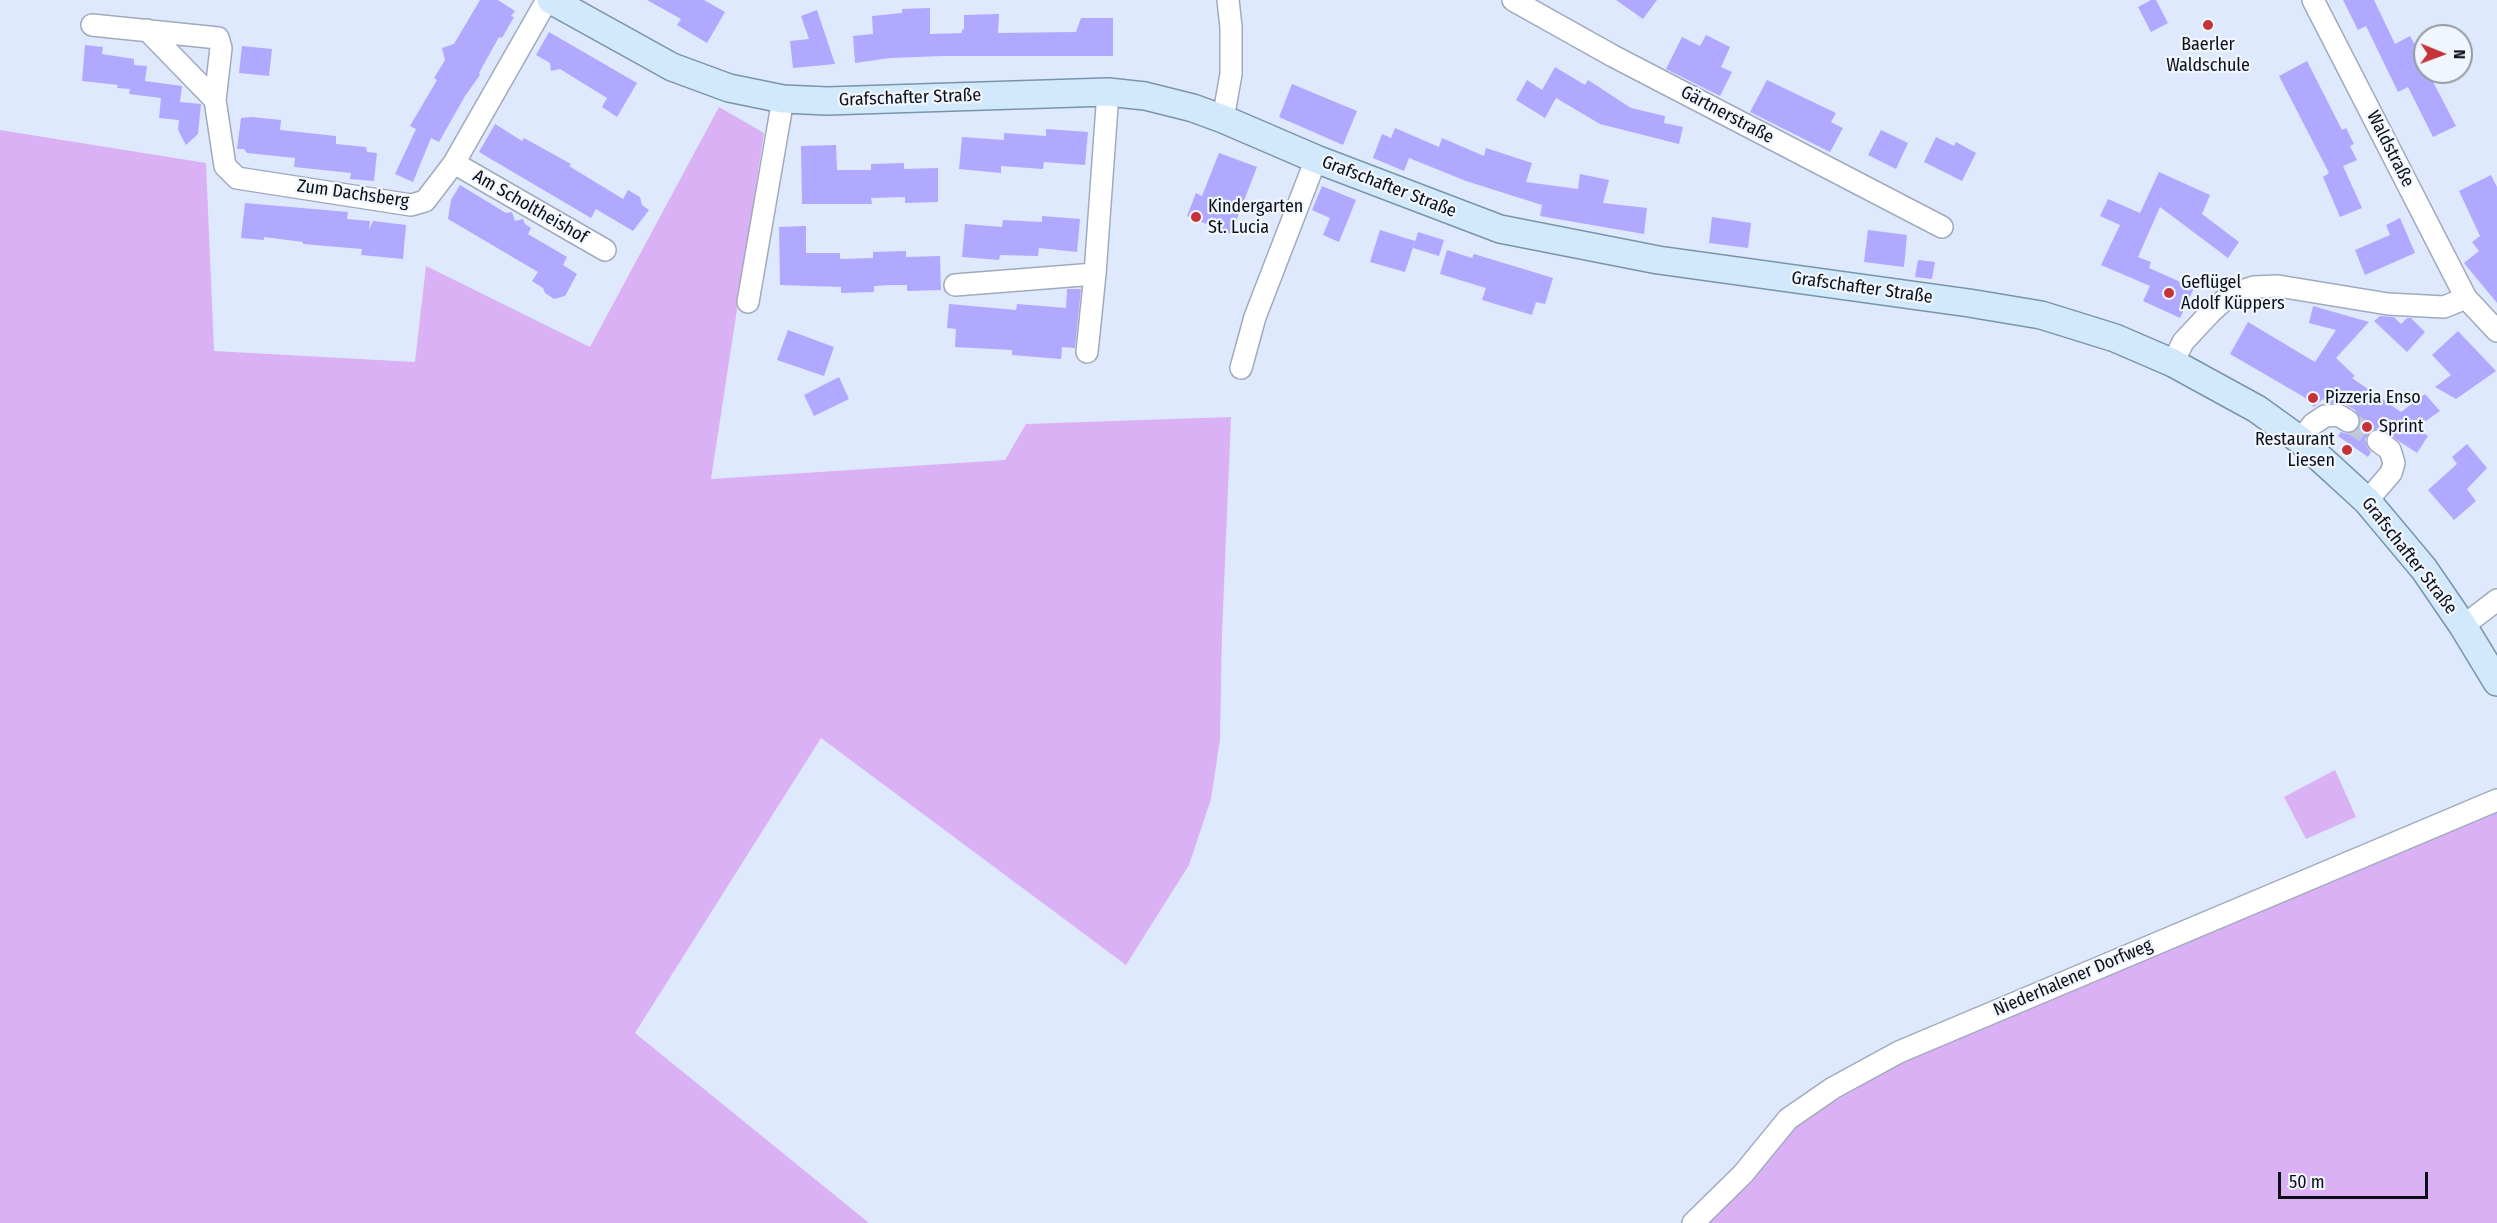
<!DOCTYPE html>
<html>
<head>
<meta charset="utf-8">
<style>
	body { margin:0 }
	#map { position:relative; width:2497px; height:1223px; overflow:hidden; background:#dee9fd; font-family:"Fira Sans Condensed",sans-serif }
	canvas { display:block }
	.north { position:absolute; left:2413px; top:24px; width:60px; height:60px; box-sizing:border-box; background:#f1f6fe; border:2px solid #959aa1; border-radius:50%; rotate:91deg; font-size:16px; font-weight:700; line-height:24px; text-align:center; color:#0c0f16 }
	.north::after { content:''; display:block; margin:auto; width:21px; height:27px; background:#c33338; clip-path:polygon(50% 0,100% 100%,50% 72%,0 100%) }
	.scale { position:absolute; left:2278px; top:1172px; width:150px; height:27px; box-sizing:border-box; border:3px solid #0c0f16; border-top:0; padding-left:8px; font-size:18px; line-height:21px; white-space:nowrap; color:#0c0f16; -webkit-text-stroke:4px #f1f6fe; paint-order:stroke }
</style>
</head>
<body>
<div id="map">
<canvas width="2497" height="1223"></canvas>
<div class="north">N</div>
<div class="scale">50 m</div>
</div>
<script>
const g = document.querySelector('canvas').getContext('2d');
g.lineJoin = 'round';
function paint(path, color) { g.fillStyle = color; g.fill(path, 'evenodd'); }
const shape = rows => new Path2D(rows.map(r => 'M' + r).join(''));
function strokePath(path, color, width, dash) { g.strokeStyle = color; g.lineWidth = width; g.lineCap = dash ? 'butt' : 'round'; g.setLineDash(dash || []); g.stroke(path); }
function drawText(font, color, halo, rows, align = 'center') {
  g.font = font + ' "Fira Sans Condensed",sans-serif'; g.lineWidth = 4.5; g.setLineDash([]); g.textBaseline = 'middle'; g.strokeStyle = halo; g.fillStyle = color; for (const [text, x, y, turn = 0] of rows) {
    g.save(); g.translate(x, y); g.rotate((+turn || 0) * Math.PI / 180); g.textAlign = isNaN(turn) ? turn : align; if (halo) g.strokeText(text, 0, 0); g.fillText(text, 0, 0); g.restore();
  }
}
const green = shape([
	[719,107,764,133,711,479,1005,460,1026,424,1231,417,1222,633,1220,739,1211,799,1189,865,1126,965,821,738,635,1033,869,1223,0,1223,0,130,206,163,214,351,415,362,426,266,590,347],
	[2335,770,2356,817,2306,839,2284,797],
	[2497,812,2497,1223,1705,1223,1798,1123,1900,1063,2392,852]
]);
const building = shape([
	[480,0,498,0,515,11,511,16,514,17,502,38,499,37,479,73,480,75,465,96,439,142,431,138,413,182,395,174,416,129,410,126,437,80,434,78,445,60,442,48,454,44],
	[647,0,704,0,725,12,707,43,677,25,681,19],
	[1616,0,1657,0,1643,19],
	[2151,0,2156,0,2168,23,2151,32,2138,7],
	[2343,0,2374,0,2395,44,2410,36,2419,52,2425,50,2425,72,2428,72,2456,126,2433,137,2408,87,2398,92,2366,26,2358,30],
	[930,8,930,34,962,33,962,29,964,30,964,15,999,14,998,33,1076,32,1081,18,1113,18,1113,56,943,56,890,58,855,63,853,36,873,34,872,16,902,13,902,9],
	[817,10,835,64,793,68,790,41,809,39,801,16],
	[549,32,637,83,617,117,602,107,607,98,560,69,551,71,550,63,536,55],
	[1706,35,1730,47,1721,67,1732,72,1720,96,1666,69,1682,37,1700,46],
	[85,45,103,47,102,54,134,59,134,65,147,66,145,81,182,86,180,102,201,104,198,134,186,145,178,130,179,120,159,118,161,98,129,94,130,89,117,88,118,85,82,81],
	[242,46,272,49,269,76,239,73],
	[2307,61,2342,130,2346,128,2354,144,2350,146,2357,160,2343,166,2362,208,2340,217,2323,177,2329,173,2279,76],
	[1555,67,1585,85,1588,80,1631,108,1665,116,1664,123,1683,127,1679,144,1600,124,1556,98,1545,118,1516,100,1527,80,1542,90],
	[1767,80,1836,113,1831,122,1843,128,1830,152,1750,112],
	[1292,84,1357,111,1343,145,1279,117],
	[252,117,281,120,280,130,336,136,336,144,366,147,367,152,377,153,374,181,350,179,351,173,294,167,295,158,247,153,244,149,237,149,241,118],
	[495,124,522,141,524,138,571,164,569,166,623,199,628,190,640,197,642,205,649,210,633,231,596,209,591,218,479,152],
	[1395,128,1439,147,1442,138,1484,156,1486,148,1532,163,1526,182,1578,189,1580,174,1609,180,1603,203,1647,208,1644,234,1540,216,1542,205,1466,181,1409,158,1404,171,1373,158,1382,134,1391,138],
	[1046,129,1088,132,1085,165,1044,162,1043,169,1001,166,1001,173,959,169,962,137,1004,140,1004,133,1046,136],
	[1881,130,1908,143,1896,169,1868,155],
	[1936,137,1954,146,1956,142,1976,153,1962,181,1924,162],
	[836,145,837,170,871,170,871,164,904,163,904,169,938,168,938,202,905,203,905,197,871,198,872,204,802,204,801,146],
	[1219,153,1257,167,1231,234,1187,216,1196,193,1202,196],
	[2159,172,2210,195,2202,214,2239,242,2228,258,2160,207,2138,257,2151,262,2149,268,2194,288,2180,318,2143,301,2150,286,2101,265,2120,225,2100,216,2108,199,2140,213],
	[2491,175,2497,187,2497,303,2464,263,2479,251,2472,242,2480,236,2459,191],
	[460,185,506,213,512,212,515,221,523,219,525,224,531,228,528,234,567,257,563,265,577,274,565,296,554,299,545,293,543,288,532,281,538,272,448,219,451,200],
	[1322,186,1356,200,1339,242,1323,235,1330,218,1312,210],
	[245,203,348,212,347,219,370,221,369,230,373,221,406,225,403,259,361,255,362,249,303,244,303,242,264,237,264,240,241,238],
	[1042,216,1080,219,1077,252,1039,248,1038,256,1000,255,999,260,962,257,965,224,1002,227,1003,220,1042,222],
	[1712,217,1751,223,1748,248,1709,243],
	[2400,218,2415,253,2365,275,2355,250,2390,235,2386,225],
	[806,226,806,253,840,253,840,259,873,258,873,252,906,251,906,257,940,256,941,290,907,291,907,285,891,285,874,286,874,292,841,293,841,287,780,285,779,227],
	[1380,230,1415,241,1405,272,1370,262],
	[1868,230,1907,235,1904,267,1864,262],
	[1418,232,1444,240,1439,256,1413,248],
	[1447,250,1472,258,1474,254,1553,278,1545,304,1536,302,1532,315,1482,300,1486,288,1440,274],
	[1918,260,1935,262,1932,279,1915,277],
	[1067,289,1081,289,1075,348,1062,347,1061,359,1012,355,1012,350,955,347,956,329,947,328,949,304,1016,310,1017,304,1066,308],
	[2313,306,2369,322,2336,358,2355,376,2352,378,2401,412,2425,394,2440,411,2416,428,2428,436,2417,453,2379,428,2372,430,2365,439,2367,447,2371,452,2368,457,2338,436,2341,432,2348,434,2359,428,2361,421,2355,410,2344,404,2327,403,2323,399,2314,407,2304,397,2230,354,2248,322,2315,362,2336,330,2309,323],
	[2380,316,2394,317,2401,324,2407,318,2411,318,2425,332,2407,352,2374,321],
	[788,330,834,347,824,376,777,360],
	[2458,331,2496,371,2456,399,2435,387,2451,375,2432,355],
	[839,377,849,399,814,416,804,395],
	[2467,444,2487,468,2467,489,2476,501,2454,520,2428,490,2457,464,2452,457]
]);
const minorTunnel = shape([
	[2348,421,2378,441]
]);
const minor = shape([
	[1513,0,1613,56,1942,227],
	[2313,0,2466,298,2497,331],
	[92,25,218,38,221,48,215,100,225,166,237,178,411,205,425,201,454,163,547,0],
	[147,30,215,100],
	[1223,119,1231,74,1231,27,1228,0],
	[454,163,605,250],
	[955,285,1095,274],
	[748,302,783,99],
	[1087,352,1095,274,1108,92],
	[2173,363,2183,342,2211,312,2230,295,2254,287,2278,286,2388,304,2444,307,2466,298],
	[1241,368,1255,317,1316,159],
	[2300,440,2313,424,2325,416,2338,415,2348,421],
	[2367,501,2391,473,2394,463,2390,450,2378,441],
	[2463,626,2497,600],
	[1693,1223,1743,1174,1788,1119,1833,1088,1899,1052,2497,800]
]);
const major = shape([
	[551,0,672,67,729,88,783,99,827,101,1108,92,1145,96,1193,108,1223,119,1316,159,1500,229,1658,260,1969,303,2041,315,2115,338,2173,363,2257,409,2300,440,2331,468,2367,501,2424,569,2463,626,2497,682]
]);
const markers = [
	[2208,25,6,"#c33338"],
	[1196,217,6,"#c33338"],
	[2169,293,6,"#c33338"],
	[2313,398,6,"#c33338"],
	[2367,427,6,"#c33338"],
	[2347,450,6,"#c33338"]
];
const poiNames = [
	["Baerler",2208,45,"center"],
	["Waldschule",2208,66,"center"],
	["Kindergarten",1208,207],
	["St. Lucia",1208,228],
	["Geflügel",2181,283],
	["Adolf Küppers",2181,304],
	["Pizzeria Enso",2325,398],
	["Sprint",2379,427],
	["Restaurant",2335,440,"right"],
	["Liesen",2335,461,"right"]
];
const streetNames = [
	["Grafschafter Straße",910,98,-2],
	["Gärtnerstraße",1727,115,28],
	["Waldstraße",2390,149,63],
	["Grafschafter Straße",1389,187,21],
	["Zum Dachsberg",353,194,8],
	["Am Scholtheishof",530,207,30],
	["Grafschafter Straße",1862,288,8],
	["Grafschafter Straße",2409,556,52],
	["Niederhalener Dorfweg",2073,978,-23]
];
paint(green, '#dab1f5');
paint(building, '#b1a8ff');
strokePath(minorTunnel, '#bec8da', 21, [21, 10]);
strokePath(minor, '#a1aabd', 24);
strokePath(major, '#7994aa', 30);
strokePath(minor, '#fff', 21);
strokePath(major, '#d1e9fb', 27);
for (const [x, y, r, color] of markers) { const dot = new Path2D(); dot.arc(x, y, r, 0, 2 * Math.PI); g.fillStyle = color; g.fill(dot); strokePath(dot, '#f1f6fe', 2); }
drawText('18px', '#0c0f16', '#f1f6fe', poiNames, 'left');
drawText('18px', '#0c0f16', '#f1f6fe', streetNames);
</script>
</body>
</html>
